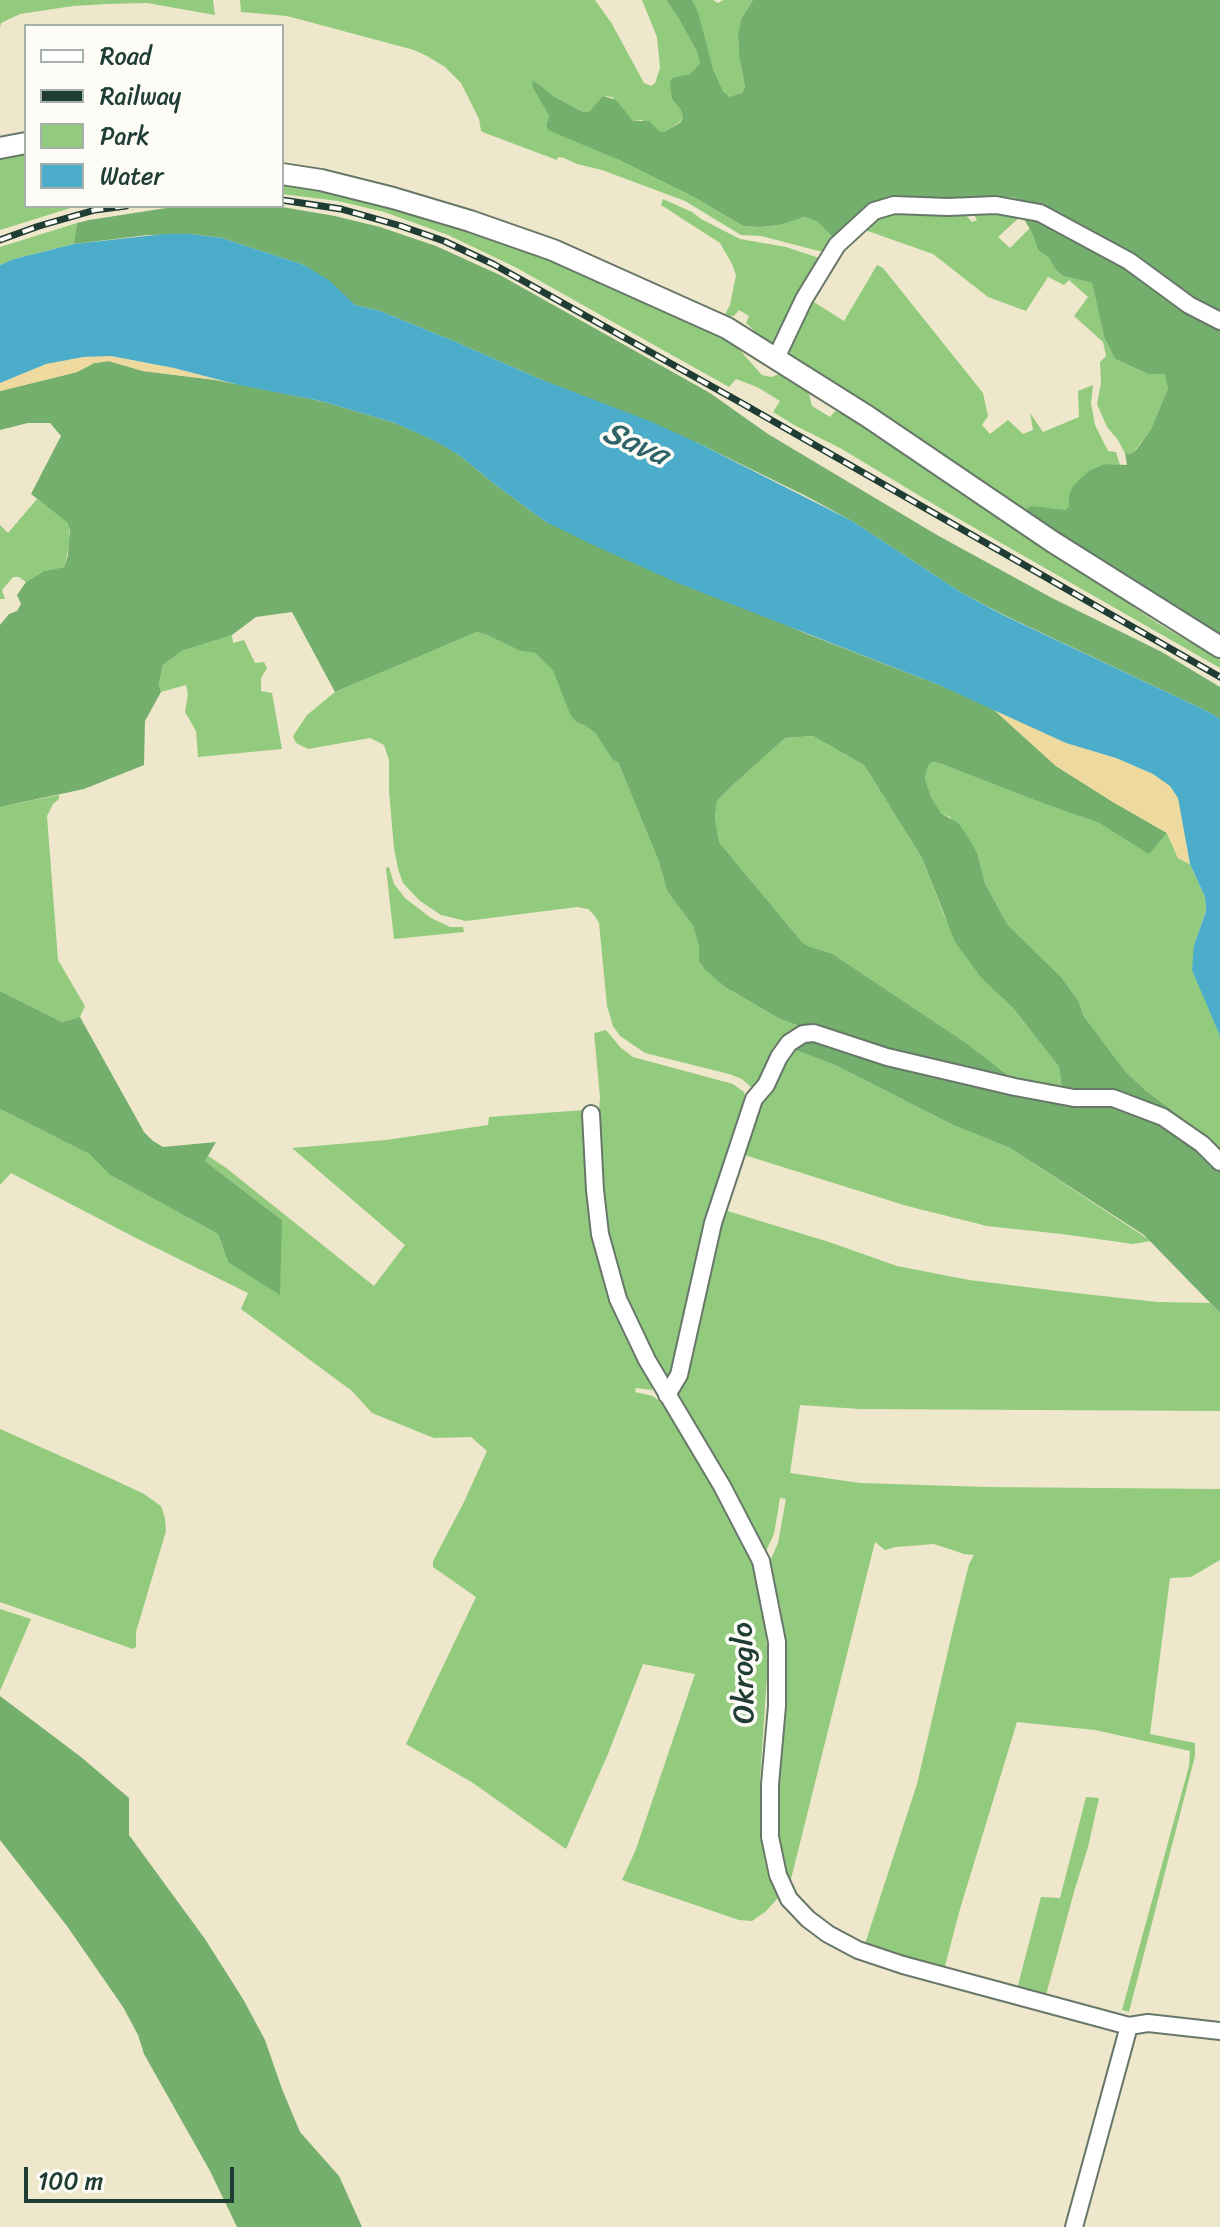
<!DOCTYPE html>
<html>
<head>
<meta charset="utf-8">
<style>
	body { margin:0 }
	#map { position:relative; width:1220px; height:2227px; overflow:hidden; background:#eee7cb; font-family:Sriracha,sans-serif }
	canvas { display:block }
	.legend { position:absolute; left:24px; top:24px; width:260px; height:184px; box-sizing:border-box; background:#fdfcf7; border:2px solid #a4b0a9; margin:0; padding:10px 14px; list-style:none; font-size:24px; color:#1f3d34 }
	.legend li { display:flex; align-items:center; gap:16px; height:40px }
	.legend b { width:40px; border:2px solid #a4b0a9 }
	.scale { position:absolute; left:24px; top:2167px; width:210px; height:36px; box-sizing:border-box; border:4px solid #1f3d34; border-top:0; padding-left:10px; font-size:24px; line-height:28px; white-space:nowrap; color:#1f3d34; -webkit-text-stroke:6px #fdfcf7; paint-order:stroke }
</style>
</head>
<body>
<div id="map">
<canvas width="1220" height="2227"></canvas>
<ul class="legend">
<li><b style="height:10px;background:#fff"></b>Road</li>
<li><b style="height:10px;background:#1f3d34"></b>Railway</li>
<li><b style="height:22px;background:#92cb7e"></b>Park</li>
<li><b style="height:22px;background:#4badca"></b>Water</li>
</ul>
<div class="scale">100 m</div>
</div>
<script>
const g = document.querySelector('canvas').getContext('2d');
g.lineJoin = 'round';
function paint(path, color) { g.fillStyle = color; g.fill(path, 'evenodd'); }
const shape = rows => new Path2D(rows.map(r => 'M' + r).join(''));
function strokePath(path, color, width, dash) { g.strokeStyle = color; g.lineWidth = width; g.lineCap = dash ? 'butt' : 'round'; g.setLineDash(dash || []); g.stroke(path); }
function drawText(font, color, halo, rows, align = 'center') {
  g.font = font + ' Sriracha,sans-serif'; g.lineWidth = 7; g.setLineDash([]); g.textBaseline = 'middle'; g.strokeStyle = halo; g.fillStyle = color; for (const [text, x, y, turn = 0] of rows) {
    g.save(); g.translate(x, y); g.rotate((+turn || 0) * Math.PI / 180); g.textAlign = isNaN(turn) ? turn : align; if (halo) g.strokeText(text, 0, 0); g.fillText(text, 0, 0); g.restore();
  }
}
const green = shape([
	[0,0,213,0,215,15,147,3,107,4,73,6,20,14,1,23,0,28],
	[240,0,595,0,612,24,644,83,651,86,655,83,660,68,657,37,642,0,666,0,679,19,697,52,700,63,690,74,673,78,672,99,680,109,683,117,681,121,664,132,658,131,642,120,633,121,612,97,604,96,590,111,583,112,555,97,533,80,534,90,549,116,546,125,548,129,621,161,694,197,743,226,760,227,780,225,805,217,818,222,835,240,827,251,819,251,761,236,741,235,685,201,602,170,577,164,564,158,558,157,557,160,485,133,481,131,479,119,461,83,445,67,427,56,414,50,287,16,241,12],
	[692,0,713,0,718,3,723,0,753,0,741,19,738,34,739,56,745,87,742,93,736,96,730,97,723,91,713,69],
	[26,152,26,206,77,206,0,230,0,159],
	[282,181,322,189,440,219,569,266,661,306,736,346,762,375,771,377,785,372,809,394,812,406,830,417,835,411,860,421,1074,567,1159,624,1220,660,1220,668,945,511,840,448,796,426,773,412,780,401,757,387,736,379,729,387,515,267,448,235,384,212,338,201,282,194],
	[1015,197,1022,215,998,237,1010,248,1030,228,1038,250,1049,258,1055,269,1063,276,1092,283,1104,337,1115,359,1148,374,1166,374,1168,388,1151,429,1132,454,1125,453,1118,440,1107,427,1097,404,1101,383,1100,362,1106,356,1103,342,1074,316,1088,297,1069,280,1064,285,1048,277,1026,311,988,297,933,254,862,229,868,221,898,209,963,212,972,222,977,220,973,213,981,200],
	[663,199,692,212,701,219,740,239,786,247,822,259,775,342,766,342,746,323,749,316,739,310,734,316,724,316,730,305,736,275,732,264,720,243,661,205],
	[77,223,74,244,14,259,0,265,0,247],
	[877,265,883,268,983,393,988,416,982,425,990,434,1008,420,1023,434,1033,430,1030,413,1043,432,1079,417,1078,391,1093,385,1091,403,1095,425,1108,451,1116,452,1120,465,1105,464,1069,495,1069,508,1065,510,1024,511,794,361,788,348,809,299,844,321],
	[37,499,69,523,70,543,64,567,44,571,26,582,19,577,13,577,2,590,5,599,0,599,0,525,8,533],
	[477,632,485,634,520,651,535,653,553,669,576,722,586,726,596,734,618,762,659,862,667,891,693,926,699,947,699,962,702,967,725,987,780,1019,802,1027,759,1086,752,1088,742,1079,729,1074,645,1053,620,1036,613,1026,607,1006,599,923,594,915,588,909,577,907,466,921,441,915,420,901,403,883,398,869,394,848,389,791,389,760,384,745,370,738,308,749,296,743,293,736,307,715,335,692],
	[232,635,233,643,244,640,255,663,264,662,267,668,261,678,261,691,272,693,282,749,198,757,196,731,185,712,188,694,186,685,161,692,159,684,163,665,182,651],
	[813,736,864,765,922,858,945,918,983,980,1013,1008,1059,1067,1062,1090,1023,1087,965,1042,833,954,808,946,802,942,719,842,715,818,717,801,734,784,785,738],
	[932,762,939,763,1042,803,1099,823,1149,853,1167,833,1178,858,1190,864,1205,897,1206,910,1194,945,1211,1013,1220,1036,1220,1154,1180,1116,1145,1090,1125,1071,1083,1015,1079,1002,1062,978,1007,924,985,883,978,855,950,817,941,813,931,797,925,778,928,765],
	[59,795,59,799,53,804,47,816,58,960,85,1006,80,1017,62,1022,0,991,0,807],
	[389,867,394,884,405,898,431,918,450,927,463,927,464,932,394,939,386,868],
	[606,1030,621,1048,633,1057,733,1084,744,1092,746,1101,677,1366,669,1379,666,1379,636,1329,613,1260,604,1204,598,1125,600,1097,594,1033],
	[790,1048,835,1065,953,1125,1010,1148,1151,1241,1133,1244,1062,1234,987,1226,907,1206,738,1153,751,1120],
	[0,1109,89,1154,110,1175,218,1234,228,1262,282,1220,205,1161,208,1156,225,1167,374,1286,405,1245,292,1148,386,1140,488,1125,489,1117,584,1110,615,1306,623,1329,651,1382,652,1390,636,1388,635,1392,653,1396,666,1407,720,1492,756,1569,764,1606,768,1662,760,1780,762,1841,765,1863,778,1898,765,1912,752,1921,739,1920,622,1880,636,1849,695,1674,643,1664,608,1754,566,1849,473,1783,406,1744,476,1597,433,1567,433,1561,464,1502,487,1451,471,1437,434,1438,372,1413,352,1391,241,1309,248,1293,136,1238,11,1173,0,1185],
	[721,1209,829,1242,897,1266,969,1280,1058,1291,1157,1302,1210,1303,1220,1313,1220,1411,860,1409,800,1405,790,1473,860,1483,986,1487,1220,1489,1220,1560,1191,1577,1170,1578,1150,1734,1195,1743,1195,1756,1129,2012,1122,2010,1189,1766,1190,1751,1095,1730,1017,1722,960,1909,944,1970,864,1947,917,1784,954,1625,969,1564,974,1555,964,1554,934,1544,896,1547,885,1550,875,1542,790,1883,780,1852,775,1820,786,1676,781,1610,770,1561,778,1543,786,1499,780,1498,774,1534,764,1555,678,1400,679,1387],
	[0,1429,110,1478,144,1494,161,1506,165,1518,166,1531,136,1632,136,1647,133,1649,0,1602],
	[0,1609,31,1619,0,1691],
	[1086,1797,1099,1798,1088,1847,1074,1892,1046,1995,1017,1989,1041,1897,1060,1898]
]);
const forest = shape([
	[666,0,692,0,698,12,713,69,723,91,730,97,742,93,745,87,739,56,738,34,741,19,753,0,1220,0,1220,634,1125,578,1024,511,1031,506,1065,510,1069,507,1069,495,1073,486,1089,471,1105,464,1127,465,1125,453,1131,454,1136,450,1151,429,1168,388,1165,374,1148,374,1115,359,1104,337,1092,283,1063,276,1055,269,1049,258,1038,250,1032,233,1019,210,1015,197,953,202,891,199,835,240,818,222,805,217,780,225,760,227,743,226,694,197,621,161,548,130,546,125,549,116,534,90,532,84,533,80,555,97,583,112,590,111,603,96,616,100,633,121,649,121,659,131,664,132,681,122,683,117,680,109,672,99,670,83,672,78,690,74,700,63,697,52,679,19],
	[256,206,282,207,335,216,380,227,436,246,500,275,710,393,768,434,937,535,1052,598,1162,652,1220,687,1220,719,1209,712,1004,615,962,593,852,521,806,496,700,444,540,379,449,339,380,311,355,305,304,265,222,238,190,234,148,235,74,244,77,223,89,220,173,207],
	[109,361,143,371,216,380,321,401,395,423,436,441,459,455,497,486,546,522,807,634,939,685,992,708,1056,766,1113,802,1167,833,1149,854,1099,823,1042,803,939,763,932,762,928,766,925,778,931,797,941,813,958,823,966,834,978,855,985,883,1007,924,1062,978,1079,1002,1083,1015,1125,1071,1145,1090,1180,1116,1220,1154,1220,1313,1144,1235,1010,1148,953,1125,835,1065,790,1048,802,1027,780,1019,725,987,705,970,699,962,699,947,693,926,667,891,659,862,618,762,613,760,596,734,586,726,576,722,570,714,553,670,535,653,520,651,485,634,477,632,335,692,292,612,256,617,232,635,182,651,163,665,159,684,161,692,145,721,144,765,84,789,0,807,0,625,9,614,17,611,21,604,17,595,26,582,44,571,64,567,68,555,70,531,68,523,31,494,61,436,50,423,28,423,0,430,0,391,77,372,94,363],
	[813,736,864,765,922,858,955,942,983,980,1013,1008,1059,1067,1062,1090,1023,1087,965,1042,833,954,808,946,802,942,719,842,715,818,717,801,734,784,785,738],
	[0,991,62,1022,80,1017,144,1132,153,1141,163,1147,216,1142,205,1161,282,1220,280,1295,228,1262,218,1234,110,1175,89,1154,0,1109],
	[0,1696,81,1757,129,1798,129,1835,205,1939,243,1999,265,2040,282,2089,300,2132,339,2176,362,2227,237,2227,210,2171,144,2054,138,2035,123,2007,67,1926,0,1840]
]);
const sand = shape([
	[111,356,174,368,239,385,216,380,143,371,109,361,94,363,77,372,0,391,0,383,46,364,83,357],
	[992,708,1066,743,1116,758,1153,774,1170,786,1178,798,1182,811,1190,864,1178,858,1167,833,1113,802,1056,766]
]);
const water = shape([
	[164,234,190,234,222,238,304,265,330,281,355,305,380,311,449,339,540,379,652,422,700,444,852,521,962,593,1003,615,1209,712,1220,719,1220,1036,1192,970,1194,945,1206,911,1205,897,1190,864,1178,798,1170,786,1153,774,1116,758,1066,743,939,685,680,584,593,545,546,522,497,486,459,455,435,441,395,423,321,401,239,385,174,368,111,356,83,357,46,364,0,383,0,265,14,259,74,244]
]);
const minor = shape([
	[776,358,804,299,837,245,874,211,894,205,948,207,996,205,1040,213,1129,261,1189,305,1220,321],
	[591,1114,595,1190,600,1234,618,1299,647,1360,722,1486,761,1561,777,1642,777,1706,770,1784,770,1837,778,1875,789,1899,808,1919,828,1934,858,1950,903,1965,1129,2026,1074,2227],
	[667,1395,679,1375,713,1223,754,1099,766,1085,779,1057,789,1043,803,1034,814,1033,887,1057,1015,1087,1074,1098,1113,1098,1163,1117,1202,1144,1220,1162],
	[1129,2026,1148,2023,1220,2031]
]);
const tertiary = shape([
	[0,148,26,143],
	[282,174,321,180,393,198,470,221,553,250,727,328,867,416,1053,542,1220,647]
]);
const rail = shape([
	[282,200,341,209,401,226,444,241,493,264,745,405,1220,677],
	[0,240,39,226,95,210,126,206]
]);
const streetNames = [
	["Okroglo",745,1673,-91]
];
const waterNames = [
	["Sava",635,445,23]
];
paint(green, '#92cb7e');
paint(forest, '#75af6d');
paint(sand, '#eeda9e');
paint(water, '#4badca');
strokePath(minor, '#677869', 20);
strokePath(tertiary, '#677869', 24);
strokePath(minor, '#fff', 16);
strokePath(tertiary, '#fff', 20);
strokePath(rail, '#1f3d34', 7);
strokePath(rail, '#fdfcf7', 4, [12]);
drawText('30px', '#1f3d34', '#fdfcf7', streetNames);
drawText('italic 32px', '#2e6468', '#fdfcf7', waterNames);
</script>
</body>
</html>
